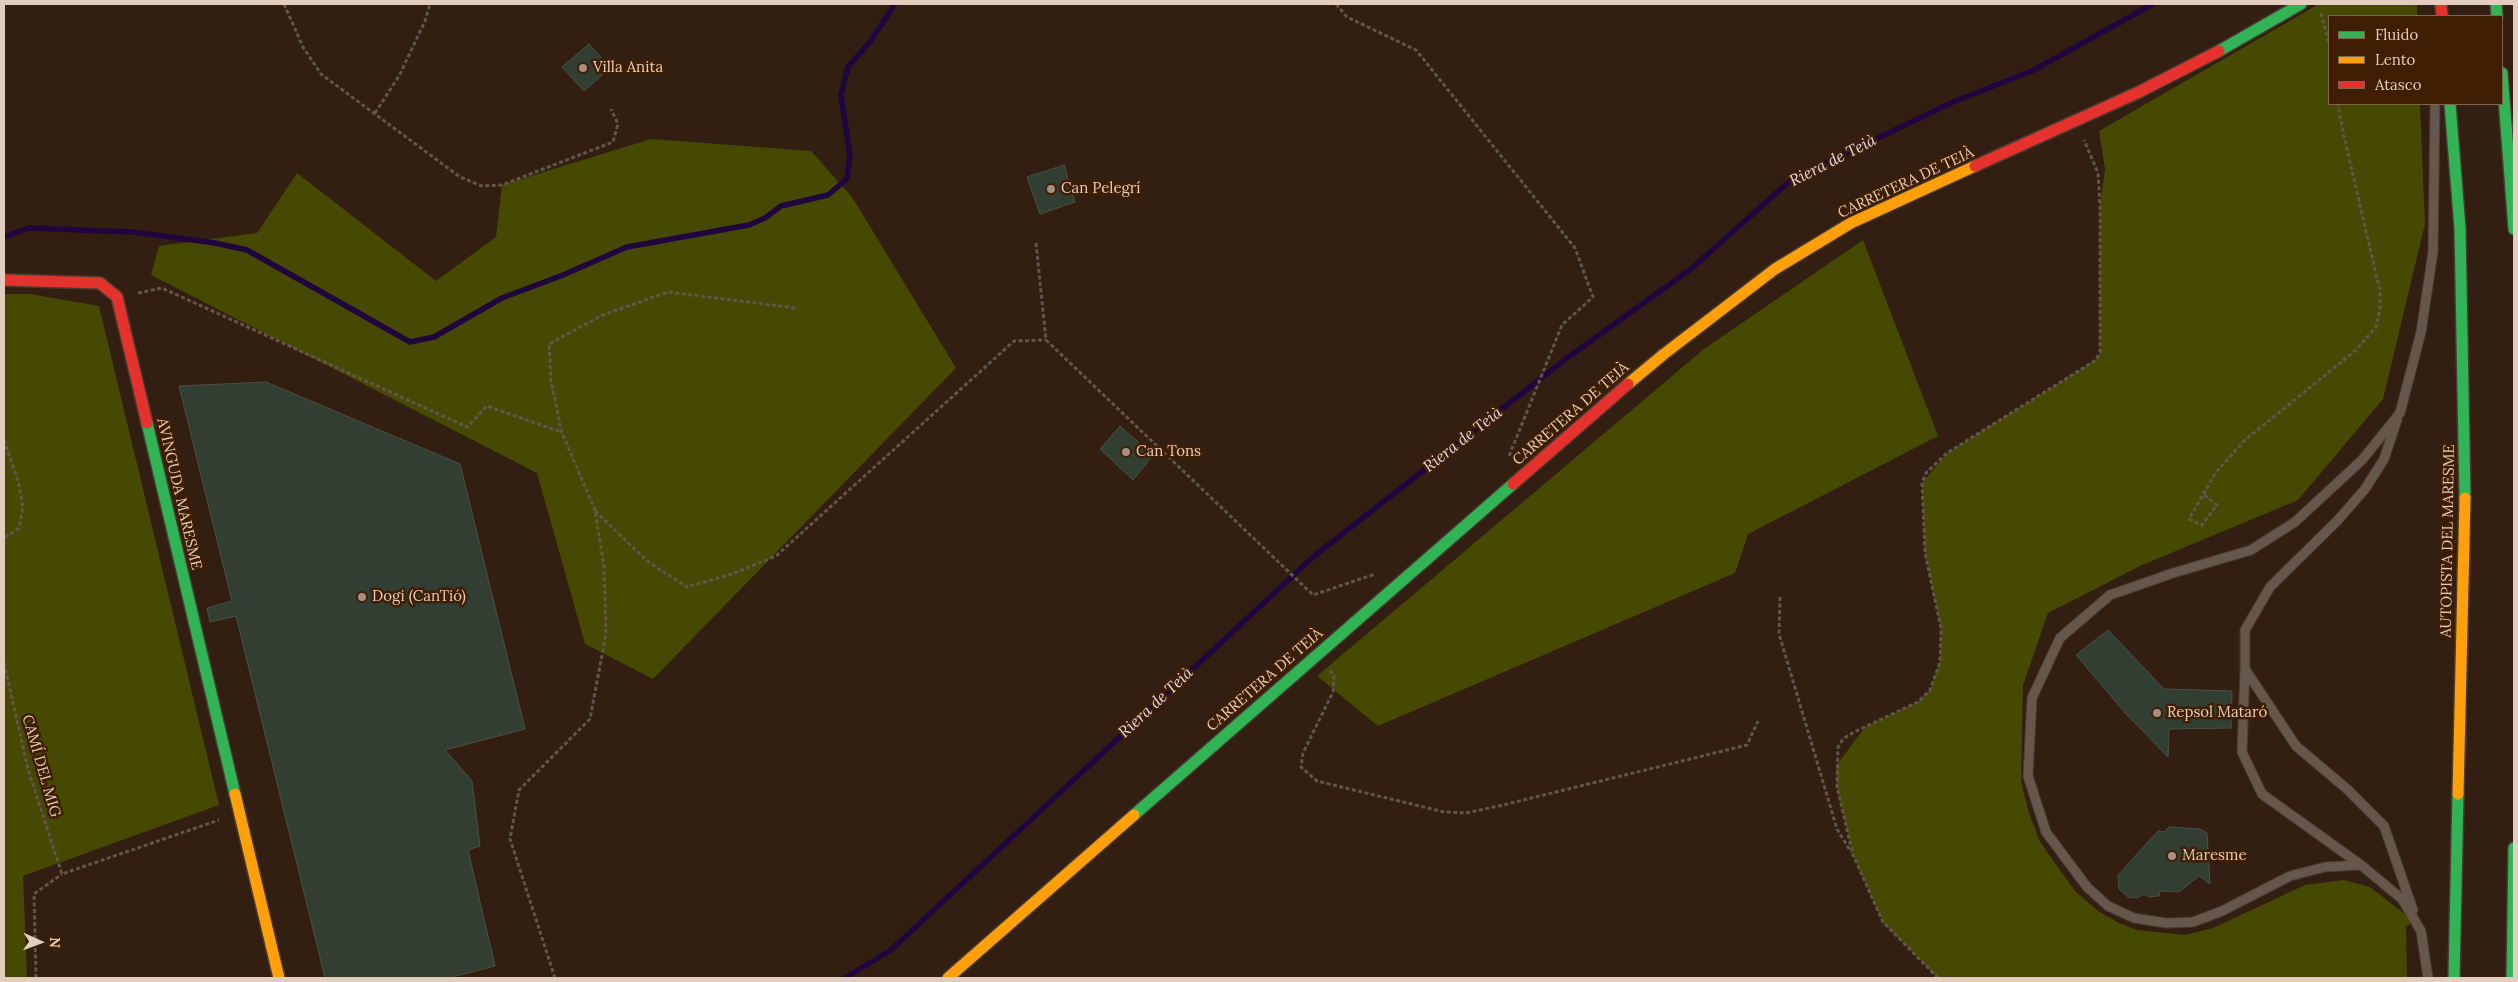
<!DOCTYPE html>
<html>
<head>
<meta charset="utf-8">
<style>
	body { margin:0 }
	#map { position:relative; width:2518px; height:982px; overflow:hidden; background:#321f11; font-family:Lora,serif }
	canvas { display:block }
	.frame { position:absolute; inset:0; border:5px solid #e3cdbe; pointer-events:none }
	.legend { position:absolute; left:2328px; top:15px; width:175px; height:90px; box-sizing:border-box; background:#3f1e03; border:1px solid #81644e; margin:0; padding:6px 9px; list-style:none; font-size:15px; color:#e3cdbe }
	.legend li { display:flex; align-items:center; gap:10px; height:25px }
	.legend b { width:25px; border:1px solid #81644e }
	.north { position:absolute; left:15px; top:917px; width:50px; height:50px; -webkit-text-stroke:4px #3f1e03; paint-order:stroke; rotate:92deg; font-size:14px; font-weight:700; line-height:20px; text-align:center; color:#e3cdbe }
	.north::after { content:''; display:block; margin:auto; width:18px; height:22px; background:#e3cdbe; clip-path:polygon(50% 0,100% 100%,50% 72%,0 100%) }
</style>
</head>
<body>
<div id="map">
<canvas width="2518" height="982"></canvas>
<div class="frame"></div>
<ul class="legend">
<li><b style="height:6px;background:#30b455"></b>Fluido</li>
<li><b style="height:6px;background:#ff9f0a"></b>Lento</li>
<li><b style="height:6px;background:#e5322d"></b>Atasco</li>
</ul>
<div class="north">N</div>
</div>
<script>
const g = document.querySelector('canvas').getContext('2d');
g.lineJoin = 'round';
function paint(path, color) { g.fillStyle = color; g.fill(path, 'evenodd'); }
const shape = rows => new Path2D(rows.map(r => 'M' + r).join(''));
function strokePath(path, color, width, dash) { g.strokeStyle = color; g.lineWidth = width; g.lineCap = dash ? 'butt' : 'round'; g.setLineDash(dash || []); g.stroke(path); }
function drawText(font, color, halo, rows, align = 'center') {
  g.font = font + ' Lora,serif'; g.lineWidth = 5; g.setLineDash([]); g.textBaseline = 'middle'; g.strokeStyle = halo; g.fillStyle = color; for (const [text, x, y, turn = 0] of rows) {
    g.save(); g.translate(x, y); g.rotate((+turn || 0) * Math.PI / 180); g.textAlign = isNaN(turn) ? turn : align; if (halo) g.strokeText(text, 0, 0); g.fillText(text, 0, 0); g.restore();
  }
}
const green = shape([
	[2319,4,2417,4,2417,16,2329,16,2329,104,2420,104,2425,224,2383,399,2298,500,2142,565,2048,613,2023,685,2021,782,2029,813,2040,842,2062,873,2076,892,2098,911,2119,923,2137,930,2185,935,2213,928,2305,885,2344,880,2370,887,2415,922,2406,926,2407,978,1938,978,1883,922,1853,855,1837,787,1836,766,1865,727,1918,702,1930,690,1940,662,1941,628,1925,553,1922,483,1947,453,2096,360,2100,352,2100,206,2105,169,2099,131],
	[651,139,811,151,852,197,956,368,653,679,585,644,537,473,151,275,159,246,257,233,297,173,436,281,496,237,502,185],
	[1863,240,1938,436,1748,534,1735,573,1378,726,1317,676,1704,349],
	[4,294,30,294,99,306,219,805,23,876,27,978,4,978]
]);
const stream = shape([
	[4,237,29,228,133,232,215,243,247,250,410,342,434,337,502,298,563,275,627,247,749,225,765,218,781,206,828,195,847,179,850,155,841,95,848,67,870,42,895,4],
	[845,978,891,950,1313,557,1563,361,1691,269,1791,180,1953,102,2034,70,2153,4]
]);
const building = shape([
	[589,44,610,68,584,91,562,67,589,44],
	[1064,165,1075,202,1040,214,1027,177,1064,165],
	[266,382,460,464,525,729,445,750,472,781,480,846,468,850,495,966,448,978,325,978,236,616,210,622,207,608,232,601,179,386,266,382],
	[1120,426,1153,455,1133,480,1100,449,1120,426],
	[2108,630,2164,689,2232,691,2231,728,2169,729,2168,757,2127,715,2076,655,2108,630],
	[2169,827,2200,829,2207,833,2210,884,2199,876,2179,892,2160,891,2159,896,2149,897,2144,894,2137,898,2128,897,2119,889,2118,875,2158,831,2164,832,2169,827]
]);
const path = shape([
	[284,4,303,47,321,74,460,177,482,186,502,185,613,142,618,124,611,109],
	[1336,4,1347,17,1416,50,1575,248,1593,297,1562,325,1509,456],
	[2321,13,2329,44],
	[375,113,399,76,425,21,430,4],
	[1036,243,1046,340,1313,595,1375,574],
	[138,293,162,288,467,427,487,406,561,432],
	[4,440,18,481,23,507,19,528,4,538],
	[2204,495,2217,505,2202,525,2189,519,2216,472,2245,440,2355,351,2376,327,2380,309,2380,291,2344,136,2338,104],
	[595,511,647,561,687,587,732,574,776,556,1014,341,1046,340],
	[1780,597,1779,634,1837,829,1851,852],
	[4,663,28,769,62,874,219,820],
	[1330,670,1334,676,1333,692,1303,753,1301,767,1317,781,1444,812,1466,813,1499,806,1747,745,1758,721],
	[36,978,34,894,62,874],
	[555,978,510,839,519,790,590,719,606,634,604,567,595,510,562,433,551,381,549,344,603,315,668,292,796,308],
	[1938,978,1883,922,1853,855,1837,787,1838,747,1843,739,1854,732,1918,702,1930,690,1940,662,1941,628,1925,553,1922,483,1926,473,1947,453,2096,360,2100,352,2100,206,2098,173,2084,140]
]);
const lane = shape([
	[2397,420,2384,459,2365,489,2338,520,2270,587,2245,630,2245,669,2296,746,2347,789,2384,826,2413,910],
	[2245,669,2242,752,2262,794,2361,865],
	[2428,978,2421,931,2402,899,2361,865,2325,867,2290,876,2222,911,2193,922,2166,923,2134,918,2108,906,2087,887,2046,832,2028,776,2032,698,2060,638,2110,595,2173,573,2251,550,2295,522,2362,460,2400,413,2421,332,2433,252,2435,104]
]);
const fast = shape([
	[2496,4,2497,16],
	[2219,51,2301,4],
	[2502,73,2514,229],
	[2450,104,2460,228,2465,498],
	[147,423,235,794],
	[1134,815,1513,484],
	[2454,978,2458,794],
	[2512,978,2514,848]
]);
const slow = shape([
	[1628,384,1664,354,1775,269,1851,223,1975,166],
	[235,794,279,978],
	[2458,794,2465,498],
	[948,978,1134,815]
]);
const jam = shape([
	[2441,4,2442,16],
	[1975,166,2139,92,2219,51],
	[4,280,100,283,117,297,147,423],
	[1513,484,1628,384]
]);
const markers = [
	[583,68,5,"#a59081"],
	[1051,189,5,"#a59081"],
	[1126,452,5,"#a59081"],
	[362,597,5,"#a59081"],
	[2157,713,5,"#a59081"],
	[2172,856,5,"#a59081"]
];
const poiNames = [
	["Villa Anita",593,68],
	["Can Pelegrí",1061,189],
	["Can Tons",1136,452],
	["Dogi (CanTió)",372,597],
	["Repsol Mataró",2167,713],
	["Maresme",2182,856]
];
const streetNames = [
	["CARRETERA DE TEIÀ",1906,183,-25],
	["CARRETERA DE TEIÀ",1571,414,-41],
	["AVINGUDA MARESME",179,494,77],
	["AUTOPISTA DEL MARESME",2448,541,-89],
	["CARRETERA DE TEIÀ",1265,680,-41],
	["CAMÍ DEL MIG",41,766,74]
];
const waterNames = [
	["Riera de Teià",1833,161,-27],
	["Riera de Teià",1463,440,-38],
	["Riera de Teià",1156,703,-43]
];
paint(green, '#454902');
strokePath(stream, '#20053e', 5.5);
paint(building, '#333e33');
strokePath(building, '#4c4f46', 1);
strokePath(lane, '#493b31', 11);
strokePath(fast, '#493b31', 14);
strokePath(slow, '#493b31', 14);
strokePath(jam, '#493b31', 14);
strokePath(path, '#62554c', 3, [4, 2.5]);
strokePath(lane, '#66574d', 9);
strokePath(fast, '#30b455', 11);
strokePath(slow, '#ff9f0a', 11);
strokePath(jam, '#e5322d', 11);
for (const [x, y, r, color] of markers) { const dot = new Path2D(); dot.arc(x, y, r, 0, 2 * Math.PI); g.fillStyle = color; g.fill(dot); strokePath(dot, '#3f1e03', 2); }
drawText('15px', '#e3cdbe', '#3f1e03', poiNames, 'left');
drawText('15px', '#e3cdbe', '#3f1e03', streetNames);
drawText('italic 16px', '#dedaee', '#3f1e03', waterNames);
</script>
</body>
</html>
